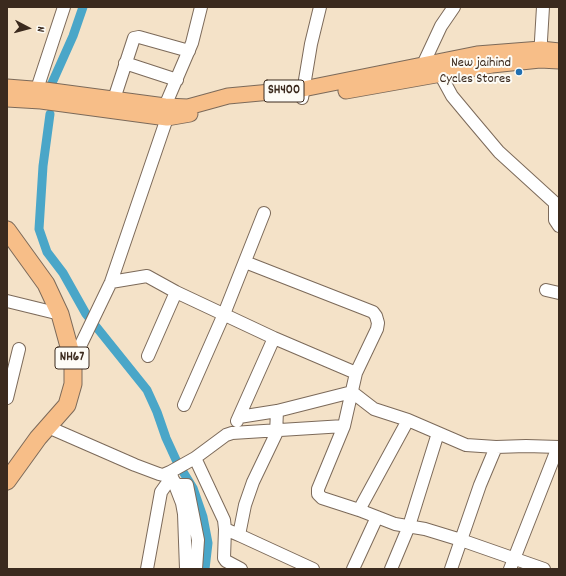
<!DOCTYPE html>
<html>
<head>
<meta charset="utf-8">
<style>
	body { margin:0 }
	#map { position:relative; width:566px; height:576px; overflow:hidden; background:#f4e2c8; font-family:Dekko,sans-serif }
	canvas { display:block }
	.frame { position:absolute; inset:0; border:8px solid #3b2a1e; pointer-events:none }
	.north { position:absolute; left:8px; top:8px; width:40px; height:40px; -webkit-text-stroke:3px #fdfcf7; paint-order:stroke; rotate:96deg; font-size:11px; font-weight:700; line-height:16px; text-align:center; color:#3b2a1e }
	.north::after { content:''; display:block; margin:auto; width:14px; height:18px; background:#3b2a1e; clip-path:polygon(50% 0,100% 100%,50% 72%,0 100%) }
</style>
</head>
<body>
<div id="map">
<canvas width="566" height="576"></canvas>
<div class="frame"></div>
<div class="north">N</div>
</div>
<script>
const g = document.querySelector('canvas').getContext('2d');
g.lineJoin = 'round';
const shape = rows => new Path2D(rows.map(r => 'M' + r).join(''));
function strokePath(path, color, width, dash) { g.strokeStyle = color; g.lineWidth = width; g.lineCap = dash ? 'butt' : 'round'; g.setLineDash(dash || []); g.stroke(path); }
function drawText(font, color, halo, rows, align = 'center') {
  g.font = font + ' Dekko,sans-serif'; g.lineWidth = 4; g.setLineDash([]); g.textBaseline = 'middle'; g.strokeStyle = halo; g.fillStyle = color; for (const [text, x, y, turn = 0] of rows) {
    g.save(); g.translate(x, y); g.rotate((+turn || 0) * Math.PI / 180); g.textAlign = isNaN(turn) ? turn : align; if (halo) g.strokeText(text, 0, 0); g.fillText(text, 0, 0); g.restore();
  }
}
const canal = shape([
	[52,83,73,36,83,7],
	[50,114,43,166,39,229,47,252,63,273,86,314,147,390,157,412,166,438,177,462,193,488,203,517,208,543,205,569]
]);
const minor = shape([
	[540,57,543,7],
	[125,63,177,80],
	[437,66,440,74,452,96,472,120,499,152,555,203,555,220,559,226],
	[420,71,441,26,454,7],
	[37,89,64,7],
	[302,98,311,44,320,7],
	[114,99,134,38,139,37,189,51],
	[165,106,192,43,201,7],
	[245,262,373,312,376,316,378,323,377,329,356,373],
	[111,282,147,276,176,292,274,338,356,373,344,426,318,489,318,494,322,498,359,510,395,524,425,529,461,540,544,569],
	[546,290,559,293],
	[7,301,60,314],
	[148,356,176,292],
	[73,361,111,282,167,118],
	[7,398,19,349],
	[184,405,224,314,264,213],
	[277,411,276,434,253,482,245,505,239,535,313,569],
	[239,417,277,411,352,392,374,409,408,420,466,445,496,447,526,446,559,447],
	[237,421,274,338],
	[48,427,135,465,159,474,163,475,170,472],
	[195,458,224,520,225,529,239,535],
	[175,485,187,485,198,540,196,569],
	[359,510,408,420],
	[225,529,224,558,226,561,241,569],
	[147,569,161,492,166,485,174,481],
	[186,569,184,514,182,503,170,472,195,458,226,435,232,433,344,426],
	[353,569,377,517],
	[391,569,409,526,438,433],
	[451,569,480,485,496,447],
	[510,569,558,447]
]);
const major = shape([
	[7,87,45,90,165,106,188,107,228,96,303,89,477,54,541,49,559,51],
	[346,91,492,65,540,60,559,61],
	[7,99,41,101,167,118,190,114]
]);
const highway = shape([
	[7,230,46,284,60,314,73,361,73,384,67,405,38,438,7,481]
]);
const markers = [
	[519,72,4,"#1f6fb2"]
];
const shields = [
	[284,91,40],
	[72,358,34]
];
const shieldNames = [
	["SH400",284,91],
	["NH67",72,358]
];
const poiNames = [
	["New jaihind",511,64],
	["Cycles Stores",511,80]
];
strokePath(canal, '#4aa6c8', 9);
strokePath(minor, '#7c6a5a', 14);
strokePath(major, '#7c6a5a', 17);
strokePath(highway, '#7c6a5a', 19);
strokePath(minor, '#fff', 12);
strokePath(major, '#f7be88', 15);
strokePath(highway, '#f7be88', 17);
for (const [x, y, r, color] of markers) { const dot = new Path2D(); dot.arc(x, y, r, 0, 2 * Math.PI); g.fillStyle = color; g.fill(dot); strokePath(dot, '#fdfcf7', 1.5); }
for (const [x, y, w] of shields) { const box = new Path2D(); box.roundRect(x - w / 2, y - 11, w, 22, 3); g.fillStyle = '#fdfcf7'; g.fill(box); strokePath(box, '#3b2a1e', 1); }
drawText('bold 13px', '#3b2a1e', null, shieldNames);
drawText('14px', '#3b2a1e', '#fdfcf7', poiNames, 'right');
</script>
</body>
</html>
